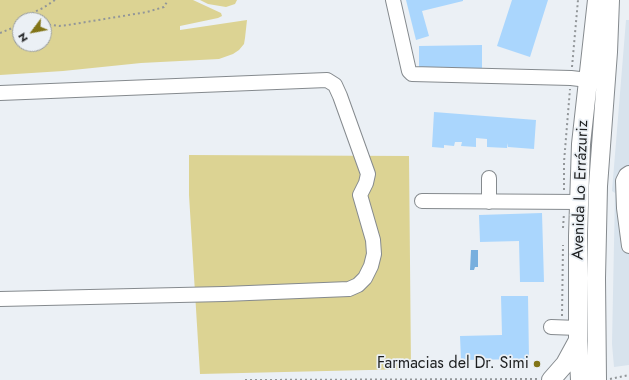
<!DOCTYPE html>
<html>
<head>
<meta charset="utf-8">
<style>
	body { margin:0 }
	#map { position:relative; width:629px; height:380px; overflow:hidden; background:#ebf0f5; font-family:Jost,sans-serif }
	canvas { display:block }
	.north { position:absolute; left:12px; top:12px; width:40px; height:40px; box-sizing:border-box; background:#ebf0f5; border:1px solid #989c9f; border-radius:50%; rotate:238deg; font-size:11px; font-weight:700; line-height:16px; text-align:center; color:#1c1e1f }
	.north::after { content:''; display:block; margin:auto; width:14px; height:18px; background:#817417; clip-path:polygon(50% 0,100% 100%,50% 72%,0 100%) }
</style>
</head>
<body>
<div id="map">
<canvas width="629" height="380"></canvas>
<div class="north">N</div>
</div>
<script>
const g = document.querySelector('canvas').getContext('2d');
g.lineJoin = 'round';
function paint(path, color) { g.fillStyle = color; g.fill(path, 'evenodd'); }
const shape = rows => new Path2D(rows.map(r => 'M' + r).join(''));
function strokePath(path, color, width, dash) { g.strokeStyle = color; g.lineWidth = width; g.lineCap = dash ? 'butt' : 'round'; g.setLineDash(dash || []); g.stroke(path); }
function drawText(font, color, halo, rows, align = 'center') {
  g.font = font + ' Jost,sans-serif'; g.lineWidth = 3.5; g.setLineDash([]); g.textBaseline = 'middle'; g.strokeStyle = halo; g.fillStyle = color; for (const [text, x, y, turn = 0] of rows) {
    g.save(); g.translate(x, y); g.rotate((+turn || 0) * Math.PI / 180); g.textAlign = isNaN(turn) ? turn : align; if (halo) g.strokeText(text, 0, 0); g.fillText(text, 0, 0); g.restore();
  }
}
const built = shape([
	[626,20,629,20,629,365,614,367,612,344,615,193,612,191]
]);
const green = shape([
	[0,0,193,0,221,13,222,16,218,18,180,26,180,30,247,20,245,38,244,44,239,50,233,54,219,59,141,63,63,71,0,75],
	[20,20,44,20,44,44,20,44],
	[200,0,237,0,235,4,226,7,208,4],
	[189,155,409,156,411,369,200,374,189,195]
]);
const water = shape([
	[471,250,478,250,478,267,475,267,474,270,470,270]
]);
const building = shape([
	[406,0,463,0,463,1,422,11,429,36,416,40],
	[512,0,548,0,530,57,497,46],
	[482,45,482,71,419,71,419,46],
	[434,112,536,120,534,149,508,147,508,143,507,148,487,147,487,139,476,138,476,147,461,146,462,142,455,142,454,146,444,145,444,148,432,147],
	[542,213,544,282,520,282,519,241,480,242,479,215],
	[501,296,528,296,529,359,461,360,460,336,502,335]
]);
const path = shape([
	[24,20,34,12,43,8,55,0],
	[44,24,59,26,68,25,147,12,164,7,168,0],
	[0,33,20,25],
	[572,67,578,0],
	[564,190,564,162,570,89],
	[563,228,564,213],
	[562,316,563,245],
	[610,379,629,375],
	[245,380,538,379]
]);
const minor = shape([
	[393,0,409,71,412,74,571,78,588,80],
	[0,93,327,80,335,85,340,96,368,174,366,183,360,195,373,240,374,254,371,266,365,278,358,285,349,289,224,294,0,299],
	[629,173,626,175,623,181,624,208,629,246],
	[422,201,580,202],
	[489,202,489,178],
	[551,327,578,328]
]);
const major = shape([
	[551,380,565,364,577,342],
	[580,380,578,341,578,236,581,144,597,0],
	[597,380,596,278,598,186,608,52,610,0]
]);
const markers = [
	[537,364,4,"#817417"]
];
const streetNames = [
	["Avenida Lo Errázuriz",581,190,-88]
];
const poiNames = [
	["Farmacias del Dr. Simi",529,364]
];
paint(built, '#d8e3ed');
paint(green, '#dcd393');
paint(water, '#78afde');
paint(building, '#aad6fd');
strokePath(minor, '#858a8e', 16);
strokePath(major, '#858a8e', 20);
strokePath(path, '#929699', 2, [2, 3]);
strokePath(minor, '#fff', 14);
strokePath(major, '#fff', 18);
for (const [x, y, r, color] of markers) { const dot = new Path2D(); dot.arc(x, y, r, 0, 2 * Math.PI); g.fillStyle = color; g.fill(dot); strokePath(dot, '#ebf0f5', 1.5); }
drawText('16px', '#1c1e1f', '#ebf0f5', streetNames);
drawText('16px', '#1c1e1f', '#ebf0f5', poiNames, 'right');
</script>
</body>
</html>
